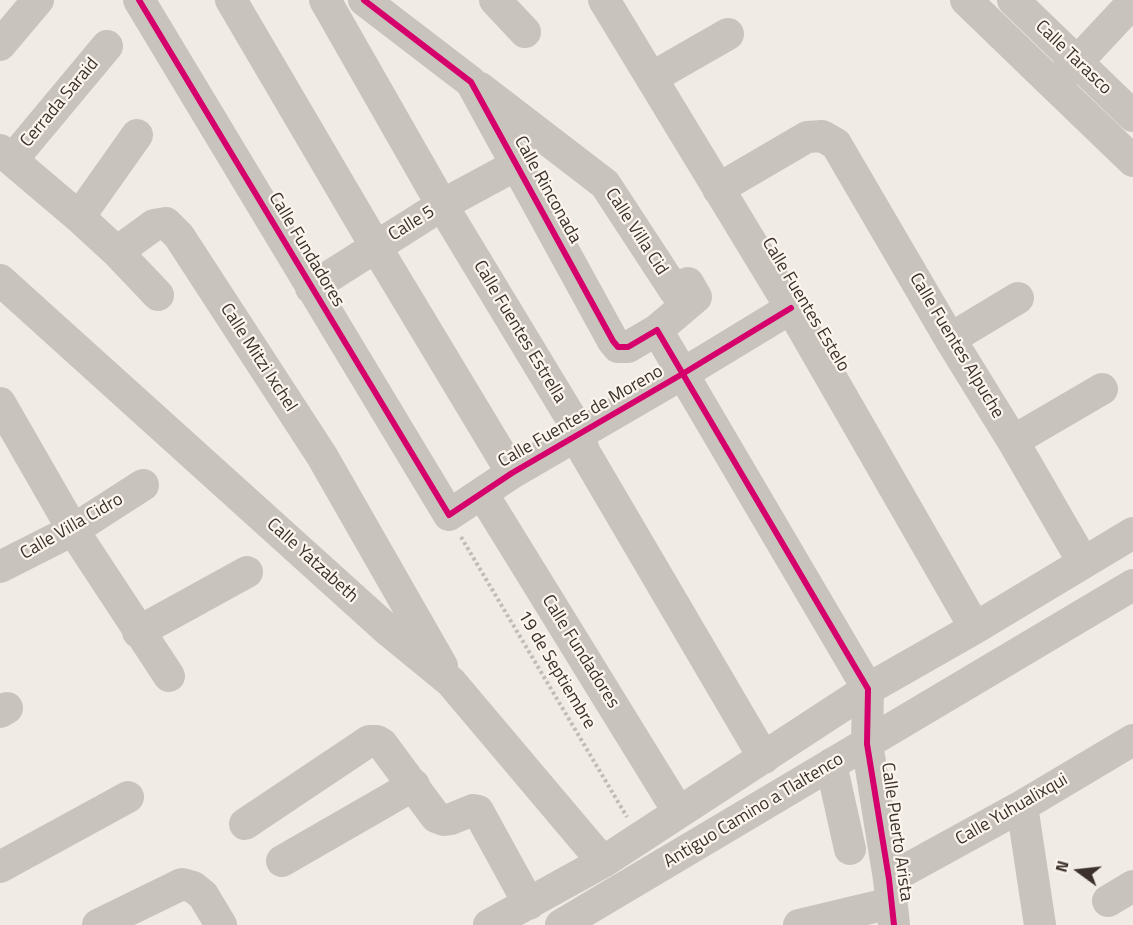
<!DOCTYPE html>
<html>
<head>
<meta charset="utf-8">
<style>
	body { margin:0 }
	#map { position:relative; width:1133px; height:925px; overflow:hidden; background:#f0ebe5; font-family:"Titillium Web",sans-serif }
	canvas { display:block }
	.north { position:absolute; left:1049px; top:841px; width:60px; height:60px; -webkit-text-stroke:4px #fbf5ee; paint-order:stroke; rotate:285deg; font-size:16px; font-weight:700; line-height:24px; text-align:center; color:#3b302b }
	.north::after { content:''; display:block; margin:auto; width:21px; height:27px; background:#3b302b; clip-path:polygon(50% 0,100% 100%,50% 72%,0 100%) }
</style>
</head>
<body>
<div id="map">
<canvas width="1133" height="925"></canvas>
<div class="north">N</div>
</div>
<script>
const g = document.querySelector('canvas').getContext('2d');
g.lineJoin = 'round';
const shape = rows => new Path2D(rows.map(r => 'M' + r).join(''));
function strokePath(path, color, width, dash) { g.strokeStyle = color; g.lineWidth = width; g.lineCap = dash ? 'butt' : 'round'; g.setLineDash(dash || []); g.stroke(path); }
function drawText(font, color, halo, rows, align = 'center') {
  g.font = font + ' "Titillium Web",sans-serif'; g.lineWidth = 4.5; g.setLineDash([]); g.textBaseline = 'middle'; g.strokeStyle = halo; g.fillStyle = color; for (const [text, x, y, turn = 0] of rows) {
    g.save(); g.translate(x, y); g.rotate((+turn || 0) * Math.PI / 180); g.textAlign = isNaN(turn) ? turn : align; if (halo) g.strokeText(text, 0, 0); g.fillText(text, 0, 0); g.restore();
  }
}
const path = shape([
	[461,537,627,817]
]);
const minor = shape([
	[139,0,449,515,512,473,684,373,791,308],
	[231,0,376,247,512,473],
	[325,0,442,205,571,418,585,453,764,758],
	[364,0,471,82,613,341,618,347,628,347,657,330,868,689,867,744,889,879,894,925],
	[495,0,525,32],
	[604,0,791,308,975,628],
	[966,0,1054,85],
	[1013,0,1133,116],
	[1133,2,1077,62,1054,85,1133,161],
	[0,45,38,0],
	[653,77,728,34],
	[480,88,605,184,675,291,688,283,696,297,657,330],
	[0,150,79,217,117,252,154,225,166,223,179,236,322,456,442,666],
	[12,160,107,46],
	[718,189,807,137,822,136,836,144,950,339,1013,441,1083,562],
	[79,217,137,135],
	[117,252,158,295],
	[0,280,390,632,451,682,603,862],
	[311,288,442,205,516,165],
	[950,339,1018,298],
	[0,403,73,530,169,676],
	[1013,441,1102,389],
	[482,493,678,811],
	[0,567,73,530,143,485],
	[138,632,247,572],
	[0,712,7,708],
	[831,764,850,849],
	[1022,806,1040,925],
	[245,824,369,741,377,741,382,744,436,817,444,820,451,819,473,810,478,811,529,904],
	[282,861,414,785],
	[0,867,128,797],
	[889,879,1022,806,1133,740],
	[1108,901,1133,886],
	[98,925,182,884,193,887,203,895,221,925],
	[489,925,603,862,868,689,975,628,1133,533],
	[561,925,1133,585],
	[799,925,891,903]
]);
const cycleway = shape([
	[139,0,449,515,512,473,684,373,791,308],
	[364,0,471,82,613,341,618,347,628,347,657,330,868,689,867,744,889,879,894,925]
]);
const streetNames = [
	["Calle Tarasco",1073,58,44],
	["Cerrada Saraid",60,103,-50],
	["Calle Rinconada",547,190,61],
	["Calle 5",412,224,-32],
	["Calle Villa Cid",636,232,57],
	["Calle Fundadores",306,250,59],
	["Calle Fuentes Estelo",805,305,59],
	["Calle Fuentes Estrella",519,332,59],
	["Calle Fuentes Alpuche",956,346,59],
	["Calle Mitzi Ixchel",258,358,57],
	["Calle Fuentes de Moreno",581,417,-30],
	["Calle Villa Cidro",72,527,-30],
	["Calle Yatzabeth",312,561,42],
	["Calle Fundadores",580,652,58],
	["19 de Septiembre",556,670,59],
	["Calle Yuhualixqui",1012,810,-30],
	["Antiguo Camino a Tlaltenco",754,811,-31],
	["Calle Puerto Arista",896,832,82]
];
strokePath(path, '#c2bbb6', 4, [3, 3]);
strokePath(minor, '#c9c3be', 32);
strokePath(cycleway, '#d6006c', 6);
drawText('18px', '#3b302b', '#fbf5ee', streetNames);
</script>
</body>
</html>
